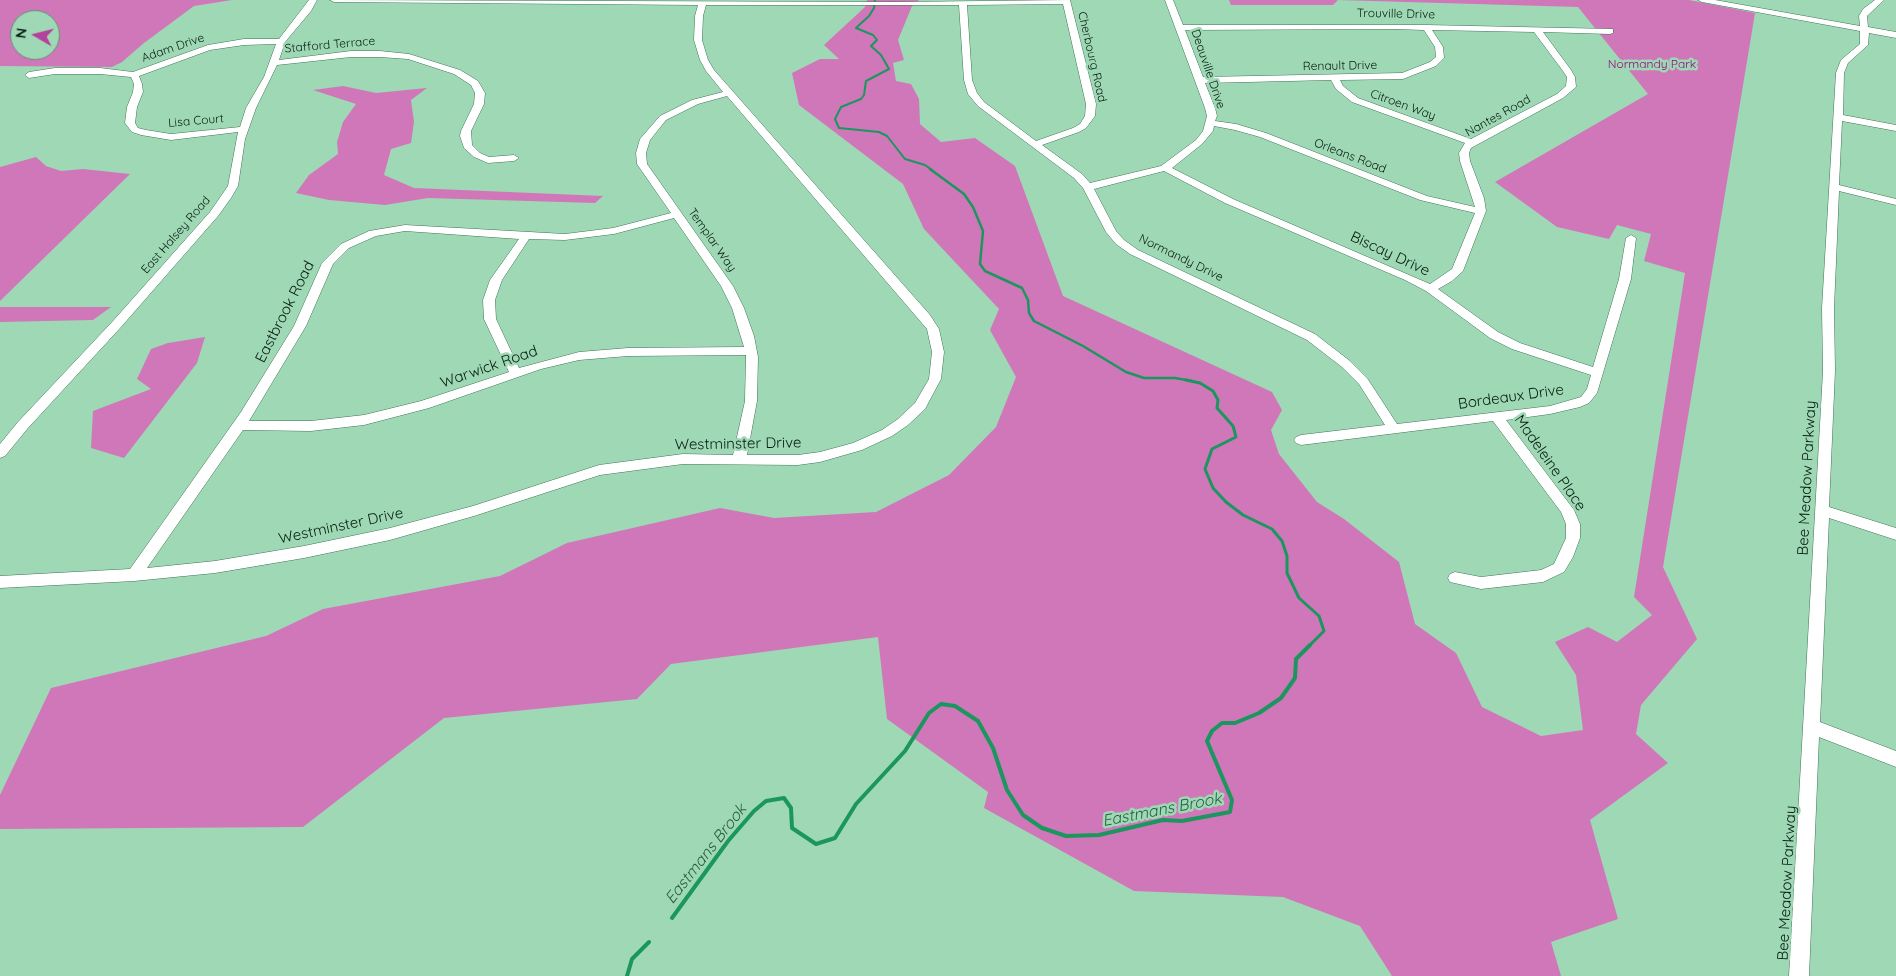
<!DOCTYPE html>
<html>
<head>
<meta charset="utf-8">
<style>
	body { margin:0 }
	#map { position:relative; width:1896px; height:976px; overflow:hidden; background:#9fd8b5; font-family:Quicksand,sans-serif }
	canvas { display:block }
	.north { position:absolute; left:10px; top:10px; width:50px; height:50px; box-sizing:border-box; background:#9fd8b5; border:1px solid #628d73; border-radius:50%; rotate:278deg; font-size:14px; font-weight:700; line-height:20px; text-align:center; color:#061d10 }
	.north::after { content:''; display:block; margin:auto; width:18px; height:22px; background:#b4419c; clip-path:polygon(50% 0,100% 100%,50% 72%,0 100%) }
</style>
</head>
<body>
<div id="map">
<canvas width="1896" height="976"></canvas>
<div class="north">N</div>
</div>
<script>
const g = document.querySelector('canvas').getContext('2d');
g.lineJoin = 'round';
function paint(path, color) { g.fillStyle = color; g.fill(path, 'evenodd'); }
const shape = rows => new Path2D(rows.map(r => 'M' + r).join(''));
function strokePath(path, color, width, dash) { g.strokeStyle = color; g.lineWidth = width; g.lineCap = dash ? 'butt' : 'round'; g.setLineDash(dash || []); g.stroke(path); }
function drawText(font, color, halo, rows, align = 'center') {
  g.font = font + ' Quicksand,sans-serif'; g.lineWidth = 5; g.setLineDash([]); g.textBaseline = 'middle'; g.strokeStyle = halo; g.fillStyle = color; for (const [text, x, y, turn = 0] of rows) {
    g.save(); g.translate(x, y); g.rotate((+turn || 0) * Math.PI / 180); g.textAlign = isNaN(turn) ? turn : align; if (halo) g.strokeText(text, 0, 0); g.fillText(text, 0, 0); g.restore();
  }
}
const green = shape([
	[0,0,232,0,194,6,144,43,122,62,112,67,0,66],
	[20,20,50,20,50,50,20,50],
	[867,0,919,0,912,6,898,40,904,60,893,63,896,81,911,84,919,99,920,124,941,142,975,138,1015,166,1063,296,1272,392,1282,410,1271,430,1279,454,1317,502,1344,519,1399,562,1415,624,1456,653,1482,707,1541,736,1583,730,1576,675,1555,642,1588,627,1617,642,1652,615,1634,597,1685,273,1644,261,1651,234,1617,225,1609,239,1557,227,1495,182,1648,94,1578,7,1338,0,1333,5,1231,5,1229,0,1689,0,1755,13,1663,567,1697,639,1641,705,1636,734,1668,763,1590,820,1618,919,1551,942,1561,976,1392,976,1360,926,1283,897,1134,891,984,808,988,792,887,719,878,637,671,664,637,699,444,718,303,827,0,829,0,795,51,688,266,636,323,609,500,576,567,543,720,508,774,518,876,512,949,475,996,427,1016,377,990,330,999,309,924,229,903,184,799,105,792,73,820,59,839,59,824,45,865,7],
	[343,86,376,93,427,88,411,100,414,122,411,143,391,149,384,175,414,188,603,196,595,203,428,198,385,205,329,200,296,193,309,175,338,154,337,142,343,122,356,104,313,90],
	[36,157,46,166,61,171,83,169,130,174,0,301,0,167],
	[0,307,111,307,93,320,0,322],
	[205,337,197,363,124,458,91,448,93,411,151,389,137,379,151,349,168,343]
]);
const streamFar3 = shape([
	[875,0,874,8,869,16,856,28,873,35,877,40,871,46,881,55,889,69,866,81,864,95,861,99,841,107,835,119,839,128,879,132,887,136,905,159,925,165,932,170]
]);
const streamFar2 = shape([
	[930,169,964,194,973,207,983,231,980,264,985,271,1022,288,1028,300,1029,313,1034,321,1083,346,1126,372,1144,378,1175,378,1192,381]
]);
const streamFar1 = shape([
	[1186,380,1200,383,1213,391,1218,400,1217,408,1233,426,1236,437,1212,449,1205,469,1213,488,1226,502,1243,515,1272,529,1282,541,1287,556,1287,573,1299,598,1319,616,1324,631,1309,646]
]);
const stream = shape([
	[672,918,728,841,754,811,766,801,784,798,791,808,792,828,816,844,835,838,856,804,905,751,929,713,941,704,955,706,978,721,993,748,1007,790,1023,815,1042,828,1066,836,1099,835,1163,820,1182,821,1230,812,1232,800,1207,741,1212,731,1222,723,1235,723,1259,713,1281,698,1295,678,1296,659,1310,645],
	[627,976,632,959,649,942]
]);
const minor = shape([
	[309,0,317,0,311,11,285,42,279,60,351,51,380,51,409,54,460,70,478,81,485,93,484,104,471,131,472,145,480,153,489,157,514,155,519,158,514,161,488,163,474,157,464,148,460,136,461,131,474,104,475,93,471,85,454,74,408,59,380,57,351,57,277,65,256,108,245,139,238,186,231,198,218,216,121,327,28,428,5,456,0,458,0,444,18,422,113,321,210,212,228,186,238,132,171,140,141,135,132,132,125,123,127,107,133,92,134,84,131,77,100,74,55,74,29,78,25,75,29,72,55,68,100,68,133,72,208,45,244,39,279,39,309,0],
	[276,44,264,77,246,108,240,127,171,134,146,130,138,128,135,123,137,107,143,92,142,84,139,76,210,50,244,45,276,44],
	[330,0,897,2,1070,0,1096,104,1095,116,1086,128,1079,132,1042,145,1082,174,1090,183,1161,166,1196,140,1203,131,1207,116,1205,108,1165,0,1173,0,1183,25,1426,25,1613,29,1613,33,1610,34,1543,32,1571,70,1575,77,1576,87,1563,98,1471,148,1469,153,1470,161,1484,198,1486,211,1463,271,1452,281,1438,289,1498,332,1520,343,1593,367,1619,279,1626,238,1631,235,1636,238,1631,279,1597,393,1589,403,1580,407,1550,414,1506,420,1574,510,1580,524,1580,538,1573,557,1564,572,1543,582,1481,589,1450,582,1448,578,1450,574,1455,572,1481,577,1541,570,1554,564,1566,538,1566,524,1561,512,1493,421,1301,445,1296,443,1294,440,1296,437,1301,435,1385,425,1359,384,1342,367,1307,340,1130,254,1116,244,1106,232,1083,188,1074,178,978,106,968,94,964,80,959,5,706,5,703,16,702,40,708,60,714,70,930,315,939,329,944,352,941,379,925,409,908,425,892,436,862,450,820,462,798,465,683,464,600,475,474,516,390,540,304,558,215,573,134,581,0,588,0,576,130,569,241,412,294,326,322,263,341,244,369,231,405,225,565,234,613,228,671,213,637,164,636,153,640,139,660,116,692,100,723,92,706,71,700,60,694,40,695,16,698,5,334,2,330,0],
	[1063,4,1086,104,1085,116,1080,124,1073,128,1036,141,984,102,977,93,972,80,967,5,1063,4],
	[1395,29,1424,30,1435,47,1436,57,1430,62,1402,73,1203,77,1185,30,1395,29],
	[1432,30,1534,32,1563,71,1567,77,1566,86,1557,94,1471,139,1358,98,1343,86,1340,80,1403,79,1436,66,1444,58,1443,47,1432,30],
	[1331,80,1336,89,1352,102,1465,143,1459,153,1460,161,1475,207,1427,196,1266,133,1236,124,1215,121,1217,116,1215,108,1205,83,1331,80],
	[727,96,927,329,932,352,929,379,915,403,898,419,882,430,853,443,820,452,798,455,747,455,757,401,758,357,754,336,744,308,733,286,647,164,646,153,650,140,666,120,698,104,727,96],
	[1214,126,1235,130,1260,137,1420,200,1475,213,1452,269,1430,284,1233,199,1172,168,1202,144,1213,131,1214,126],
	[1164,171,1225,203,1405,280,1426,291,1490,338,1512,349,1591,375,1587,389,1581,397,1550,406,1397,424,1367,378,1350,361,1315,334,1138,250,1124,240,1116,231,1094,189,1164,171],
	[674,218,721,286,732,308,744,347,628,348,579,352,519,368,496,319,495,300,502,280,529,239,565,240,614,234,674,218],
	[405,231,519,239,490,280,483,300,484,319,509,372,421,401,364,415,311,421,249,421,306,326,333,264,349,248,376,236,405,231],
	[746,355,745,401,733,455,683,454,599,465,473,506,390,528,304,546,215,561,147,568,243,430,311,431,364,425,429,408,541,369,579,360,628,356,746,355],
	[1698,0,1715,0,1860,26,1859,16,1863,9,1875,0,1884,0,1867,16,1868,27,1896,32,1896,38,1869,33,1868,45,1848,63,1844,73,1843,115,1896,125,1896,131,1842,121,1839,185,1896,199,1896,205,1839,191,1834,308,1835,371,1829,507,1896,528,1896,540,1829,518,1820,722,1896,751,1896,767,1819,737,1809,976,1789,976,1823,371,1822,308,1836,73,1841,60,1860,44,1860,31,1702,2,1698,0]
]);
const farStreetnames = [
	["Trouville Drive",1396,14,1],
	["Stafford Terrace",330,45,-5],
	["Adam Drive",173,48,-19],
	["Cherbourg Road",1092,57,77],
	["Renault Drive",1340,66,-1],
	["Deauville Drive",1208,69,71],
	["Citroen Way",1403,105,20],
	["Nantes Road",1498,116,-29],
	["Lisa Court",196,121,-5],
	["Orleans Road",1350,156,21],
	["East Halsey Road",176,235,-49],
	["Templar Way",712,240,55],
	["Normandy Drive",1181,258,26]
];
const farParknames = [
	["Normandy Park",1652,64]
];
const streetNames = [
	["Biscay Drive",1390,254,25],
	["Eastbrook Road",285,312,-63],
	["Warwick Road",489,367,-19],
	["Bordeaux Drive",1511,397,-8],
	["Westminster Drive",738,444,-1],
	["Madeleine Place",1550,463,55],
	["Bee Meadow Parkway",1807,478,-87],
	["Westminster Drive",341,526,-12],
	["Bee Meadow Parkway",1787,883,-87]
];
const waterNames = [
	["Eastmans Brook",1162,810,-11],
	["Eastmans Brook",706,854,-52]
];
paint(green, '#d077ba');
strokePath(streamFar3, '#1b965e', 2);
strokePath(streamFar2, '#1b965e', 2.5);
strokePath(streamFar1, '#1b965e', 3);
strokePath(stream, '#1b965e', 4);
strokePath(minor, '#3f7556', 1);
paint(minor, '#fff');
drawText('12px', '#061d10', '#9fd8b5', farStreetnames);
drawText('12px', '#94057e', '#9fd8b5', farParknames);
drawText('15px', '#061d10', '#9fd8b5', streetNames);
drawText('italic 16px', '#276041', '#9fd8b5', waterNames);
</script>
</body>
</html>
